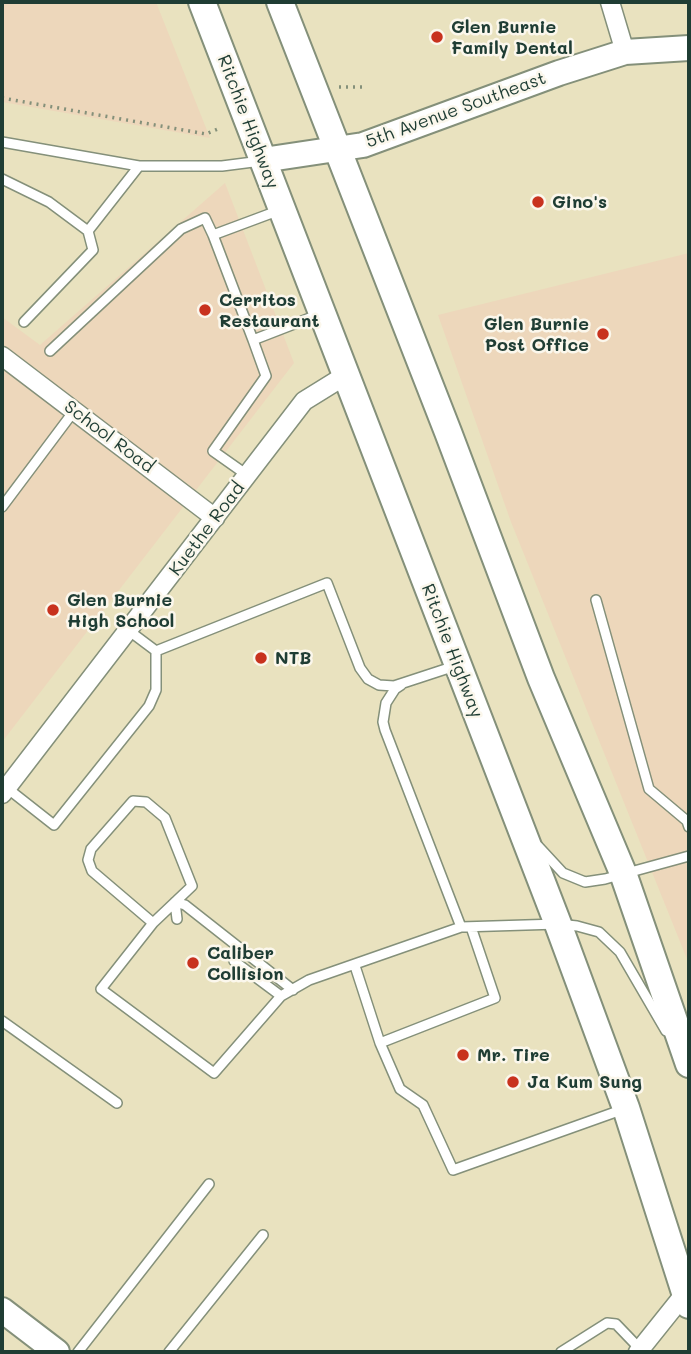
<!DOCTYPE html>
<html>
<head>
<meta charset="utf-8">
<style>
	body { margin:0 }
	#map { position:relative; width:691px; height:1354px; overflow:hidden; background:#e9e2bf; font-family:Mali,sans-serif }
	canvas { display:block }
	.frame { position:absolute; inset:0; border:4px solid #1f3d34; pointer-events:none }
</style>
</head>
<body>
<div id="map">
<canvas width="691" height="1354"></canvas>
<div class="frame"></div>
</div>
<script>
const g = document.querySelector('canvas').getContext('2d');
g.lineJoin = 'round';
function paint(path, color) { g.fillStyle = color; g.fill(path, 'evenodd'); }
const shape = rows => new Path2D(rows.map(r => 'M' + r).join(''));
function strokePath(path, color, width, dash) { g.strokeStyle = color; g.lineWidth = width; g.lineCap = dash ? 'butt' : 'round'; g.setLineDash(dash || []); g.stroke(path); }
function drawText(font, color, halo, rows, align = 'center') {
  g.font = font + ' Mali,sans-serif'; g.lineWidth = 5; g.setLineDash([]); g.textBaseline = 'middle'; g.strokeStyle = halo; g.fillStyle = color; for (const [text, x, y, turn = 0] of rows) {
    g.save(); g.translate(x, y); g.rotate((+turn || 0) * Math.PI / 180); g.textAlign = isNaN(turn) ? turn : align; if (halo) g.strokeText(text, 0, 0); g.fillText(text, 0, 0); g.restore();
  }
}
const built = shape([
	[2,2,156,2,210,138,2,102],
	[225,183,294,363,2,742,2,317,40,345],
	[689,253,689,964,511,522,438,315]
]);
const path = shape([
	[339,87,366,87],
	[2,98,206,134,218,129]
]);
const lane = shape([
	[2,142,139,166,222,166,261,161],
	[2,179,49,202,88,231,139,166],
	[24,322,93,250,88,231],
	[253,340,213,235,280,210],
	[50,351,181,229,205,218,213,235],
	[247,475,213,451,266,376,253,340,320,314],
	[2,507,74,411],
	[596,600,649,789,687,821,689,827],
	[128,630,156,651,327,583,360,668,368,679,379,685,394,686,455,666],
	[401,685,395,689,386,703,383,722,385,730,461,927,558,924,577,926,599,932,620,952,666,1031],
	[7,788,54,825,149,706,156,690,156,651],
	[538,846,563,873,585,882,605,879,689,856],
	[177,919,175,902,185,905,293,990],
	[153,923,192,886,165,818,146,802,133,801,91,849,88,860,92,871,153,923,101,989,214,1073,281,996,309,980,461,927],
	[234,961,281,996],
	[355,966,380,1043,495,998,471,927],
	[2,1021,117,1103],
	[380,1043,400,1089,423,1105,453,1170,624,1109],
	[78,1352,209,1184],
	[169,1352,263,1235],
	[561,1352,607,1323,616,1324,640,1349]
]);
const street = shape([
	[610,2,625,52],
	[2,356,215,518],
	[2,794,304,401,346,375],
	[638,1352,686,1292]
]);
const secondary = shape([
	[263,160,363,145,559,73,625,52,689,48],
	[2,1310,57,1352]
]);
const primary = shape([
	[202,2,558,924,626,1108,689,1305],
	[280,2,448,432,541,678,623,873,689,1064]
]);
const markers = [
	[437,37,7,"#c8321e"],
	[538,202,7,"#c8321e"],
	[205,310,7,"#c8321e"],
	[603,334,7,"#c8321e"],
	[53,610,7,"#c8321e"],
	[261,658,7,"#c8321e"],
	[193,963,7,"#c8321e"],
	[463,1055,7,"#c8321e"],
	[513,1082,7,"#c8321e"]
];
const poiNames = [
	["Glen Burnie",451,27],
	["Family Dental",451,48],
	["Gino's",552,202],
	["Cerritos",219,300],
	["Restaurant",219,321],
	["Glen Burnie",589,324,"right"],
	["Post Office",589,345,"right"],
	["Glen Burnie",67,600],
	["High School",67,621],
	["NTB",275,658],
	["Caliber",207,953],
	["Collision",207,974],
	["Mr. Tire",477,1055],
	["Ja Kum Sung",527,1082]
];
const streetNames = [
	["5th Avenue Southeast",456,110,-20],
	["Ritchie Highway",248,122,69],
	["School Road",109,437,37],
	["Kuethe Road",207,529,-53],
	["Ritchie Highway",452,651,69]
];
paint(built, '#edd7bb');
strokePath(lane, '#84907a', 12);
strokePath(street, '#84907a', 21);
strokePath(secondary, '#84907a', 28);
strokePath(primary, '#84907a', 30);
strokePath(path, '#84907a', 3.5, [2, 5]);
strokePath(lane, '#fff', 9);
strokePath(street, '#fff', 18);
strokePath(secondary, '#fff', 24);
strokePath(primary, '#fff', 26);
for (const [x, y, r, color] of markers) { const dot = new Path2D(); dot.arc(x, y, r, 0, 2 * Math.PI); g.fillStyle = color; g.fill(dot); strokePath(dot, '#fbf7ec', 2.5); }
drawText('bold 18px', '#1f3d34', '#fbf7ec', poiNames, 'left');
drawText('18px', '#1f3d34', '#fbf7ec', streetNames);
</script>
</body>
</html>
